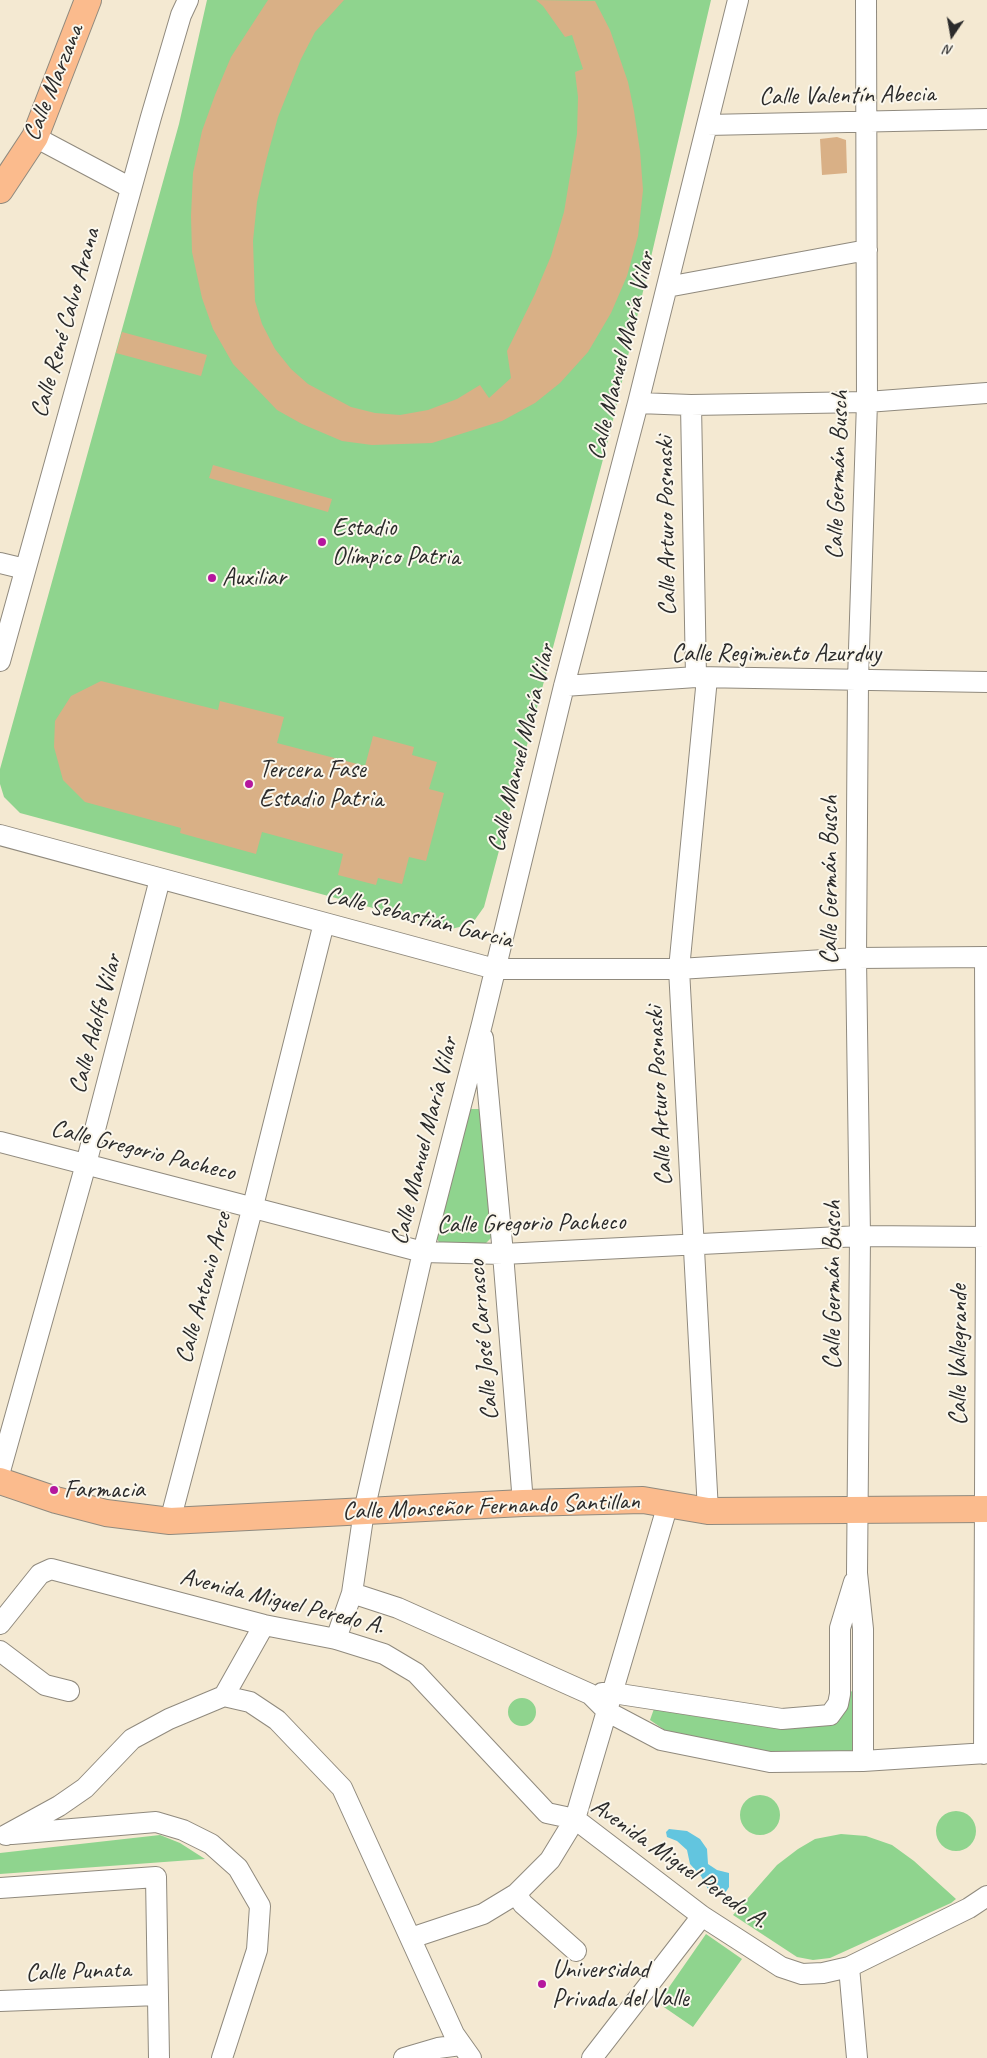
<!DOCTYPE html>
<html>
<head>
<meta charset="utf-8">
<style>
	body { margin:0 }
	#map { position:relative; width:987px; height:2058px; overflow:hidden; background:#f4e9d2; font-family:Caveat,sans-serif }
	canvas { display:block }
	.north { position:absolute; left:927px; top:10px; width:50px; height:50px; -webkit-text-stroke:4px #fbf7ec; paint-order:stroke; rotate:192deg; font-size:14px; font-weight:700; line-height:20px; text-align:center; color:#2b2b2b }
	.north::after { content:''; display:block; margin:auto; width:18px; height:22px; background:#2b2b2b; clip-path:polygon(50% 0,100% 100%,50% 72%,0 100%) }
</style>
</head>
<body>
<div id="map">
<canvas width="987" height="2058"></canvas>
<div class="north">N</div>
</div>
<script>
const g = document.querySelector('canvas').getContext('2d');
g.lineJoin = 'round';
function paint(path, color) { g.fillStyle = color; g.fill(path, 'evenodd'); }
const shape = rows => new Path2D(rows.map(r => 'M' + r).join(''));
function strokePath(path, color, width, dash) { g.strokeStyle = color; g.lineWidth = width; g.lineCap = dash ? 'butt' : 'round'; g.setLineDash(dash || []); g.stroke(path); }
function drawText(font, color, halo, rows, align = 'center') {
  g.font = font + ' Caveat,sans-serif'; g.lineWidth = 4; g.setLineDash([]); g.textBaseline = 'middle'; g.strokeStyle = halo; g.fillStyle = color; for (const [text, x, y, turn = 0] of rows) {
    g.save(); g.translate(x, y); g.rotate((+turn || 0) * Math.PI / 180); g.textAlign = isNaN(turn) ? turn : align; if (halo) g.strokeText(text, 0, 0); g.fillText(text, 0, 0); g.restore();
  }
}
const green = shape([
	[207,0,711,0,610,433,484,907,472,924,451,929,20,813,4,797,0,784,0,769,179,124],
	[468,1109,480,1109,492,1237,485,1244,439,1242,434,1235],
	[857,1690,856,1748,846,1754,774,1754,666,1731,650,1720,655,1706,832,1723,849,1692],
	'508 1712a14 14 0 1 1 28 0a14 14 0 1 1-28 0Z',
	'740 1815a20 20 0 1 1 40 0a20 20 0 1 1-40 0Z',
	'936 1831a20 20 0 1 1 40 0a20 20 0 1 1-40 0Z',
	[841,1834,866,1836,892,1845,914,1861,956,1899,951,1903,830,1958,813,1960,797,1957,733,1915,777,1865,798,1849,815,1839],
	[160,1835,180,1843,205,1859,0,1874,0,1853],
	[706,1934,742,1959,693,2027,658,2003]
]);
const water = shape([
	[669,1829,687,1831,700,1839,707,1849,708,1864,717,1870,729,1873,729,1887,725,1893,720,1894,709,1891,701,1876,690,1864,687,1850,677,1841,667,1837,666,1832]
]);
const building = shape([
	[268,0,344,0,315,32,301,59,278,117,266,161,257,202,253,241,255,301,262,324,275,349,291,369,308,384,351,407,375,413,400,415,428,410,457,399,480,385,489,398,511,378,507,351,535,294,551,256,564,212,577,134,578,97,575,72,583,69,572,35,565,37,543,6,536,0,595,1,610,30,628,82,634,111,640,151,643,190,638,236,627,276,611,313,588,352,560,383,535,403,502,421,432,443,372,445,342,441,302,424,277,410,233,364,213,329,202,298,192,252,191,216,193,173,202,131,215,95,231,57],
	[837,137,846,140,847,173,822,175,820,139],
	[122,332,207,355,201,376,116,353],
	[213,465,332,499,328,512,209,478],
	[101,681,218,710,220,701,284,717,277,743,365,766,373,736,414,747,412,755,437,762,429,789,444,793,426,861,409,857,402,884,378,878,376,885,338,875,343,854,262,832,256,854,180,833,181,828,85,802,63,780,54,747,55,721,71,696]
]);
const minor = shape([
	[707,125,987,119],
	[35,137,131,188],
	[667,287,867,250],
	[638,403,691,405,867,402,987,393],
	[691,405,696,677],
	[0,563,25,569],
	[0,661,151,117,181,15,188,0],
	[707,678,679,969,708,1511],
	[564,686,696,677,987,682],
	[0,835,495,969,679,969,856,958,987,957],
	[483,1038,503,1254,523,1503],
	[0,1142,423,1252,503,1254,860,1236,987,1237],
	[0,1471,86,1164,160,879],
	[170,1521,253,1206,324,923],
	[352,1593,398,1608,590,1694,608,1712,661,1740,770,1762,863,1761,987,1753],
	[0,1624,40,1574,51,1569,264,1625,336,1639,384,1654,416,1673,547,1813,575,1819,702,1916,781,1967,802,1974,823,1973,849,1967,969,1908,987,1896],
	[336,1639,352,1593,364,1511,423,1252,482,1024,564,686,638,403,738,0],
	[0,1651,45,1685,69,1691],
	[602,1693,613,1693,782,1719,830,1715,838,1704,840,1694,840,1628,854,1582],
	[224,1696,264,1625],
	[984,1754,986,1237,985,957],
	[863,1761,863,1629,857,1573,860,1236,856,958,858,680,867,402,866,0],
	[12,1834,156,1822,183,1830,211,1844,238,1868,260,1906,257,1950,222,2058],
	[6,1835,59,1806,85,1788,132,1739,169,1719,224,1696,250,1702,277,1720,342,1788,454,2034,471,2058],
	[0,1888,156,1877,159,2058],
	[516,1894,523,1904,576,1951],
	[411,1938,483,1914,516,1894,550,1860,575,1819,668,1504],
	[849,1967,857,2058],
	[0,2001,158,1995],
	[404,2058,438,2048,461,2045],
	[592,2058,702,1916]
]);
const major = shape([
	[0,190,35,137,88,0],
	[0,1481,56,1500,106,1513,170,1521,523,1503,643,1500,708,1511,987,1509]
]);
const markers = [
	[322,542,5,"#b5179e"],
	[212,578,5,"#b5179e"],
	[249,784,5,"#b5179e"],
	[54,1490,5,"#b5179e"],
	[542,1984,5,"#b5179e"]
];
const streetNames = [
	["Calle Marzana",54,83,-68],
	["Calle Valentín Abecia",847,96,-1],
	["Calle René Calvo Arana",66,323,-74],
	["Calle Manuel María Vilar",622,356,-76],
	["Calle Germán Busch",838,475,-88],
	["Calle Arturo Posnaski",667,526,-91],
	["Calle Regimiento Azurduy",776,654],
	["Calle Manuel María Vilar",522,748,-76],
	["Calle Germán Busch",830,880,-90],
	["Calle Sebastián Garcia",419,918,14],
	["Calle Adolfo Vilar",96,1024,-75],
	["Calle Arturo Posnaski",660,1096,-93],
	["Calle Manuel María Vilar",425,1141,-76],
	["Calle Gregorio Pacheco",143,1151,14],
	["Calle Gregorio Pacheco",531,1224,-1],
	["Calle Germán Busch",833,1285,-90],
	["Calle Antonio Arce",204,1288,-75],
	["Calle José Carrasco",484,1340,-95],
	["Calle Vallegrande",959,1355,-90],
	["Calle Monseñor Fernando Santillan",491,1507,-2],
	["Avenida Miguel Peredo A.",282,1602,14],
	["Avenida Miguel Peredo A.",679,1864,35],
	["Calle Punata",78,1972,-2]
];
const poiNames = [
	["Estadio",332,528],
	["Olímpico Patria",332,557],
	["Auxiliar",222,578],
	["Tercera Fase",259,770],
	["Estadio Patria",259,799],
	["Farmacia",64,1490],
	["Universidad",552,1970],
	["Privada del Valle",552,1999]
];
paint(green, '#8fd48e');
paint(water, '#62c5df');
paint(building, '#d9b086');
strokePath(minor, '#908a7e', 22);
strokePath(major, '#908a7e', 28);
strokePath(minor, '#fff', 20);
strokePath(major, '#fbbb8d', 26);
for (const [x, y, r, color] of markers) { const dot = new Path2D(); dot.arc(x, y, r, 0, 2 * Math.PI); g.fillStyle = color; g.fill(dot); strokePath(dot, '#fbf7ec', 2); }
drawText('25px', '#2b2b2b', '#fbf7ec', streetNames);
drawText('25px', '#2b2b2b', '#fbf7ec', poiNames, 'left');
</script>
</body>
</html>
